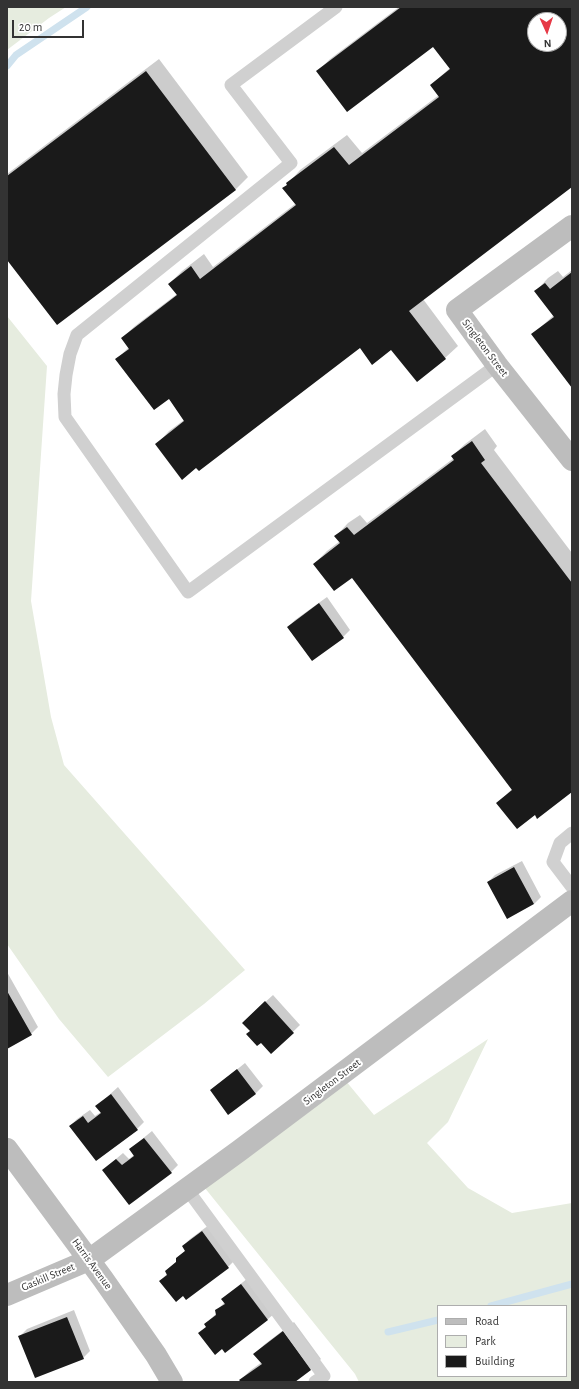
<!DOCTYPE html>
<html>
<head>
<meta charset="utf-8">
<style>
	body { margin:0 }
	#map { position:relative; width:579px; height:1389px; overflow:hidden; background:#fff; font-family:"Alegreya Sans",sans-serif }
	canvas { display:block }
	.frame { position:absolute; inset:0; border:8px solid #333; pointer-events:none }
	.legend { position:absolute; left:437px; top:1305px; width:130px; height:72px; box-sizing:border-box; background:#fff; border:1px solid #adadad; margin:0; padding:5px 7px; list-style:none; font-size:12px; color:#333 }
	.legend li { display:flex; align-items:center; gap:8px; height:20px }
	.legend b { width:20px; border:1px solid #adadad }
	.north { position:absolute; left:527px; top:12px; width:40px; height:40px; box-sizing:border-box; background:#fff; border:1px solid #adadad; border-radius:50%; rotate:177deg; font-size:11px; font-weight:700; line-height:16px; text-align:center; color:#333 }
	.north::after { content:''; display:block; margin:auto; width:14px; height:18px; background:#e63946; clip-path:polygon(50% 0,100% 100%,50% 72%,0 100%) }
	.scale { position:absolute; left:12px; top:20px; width:72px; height:18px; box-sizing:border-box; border:2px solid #333; border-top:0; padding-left:5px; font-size:12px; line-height:14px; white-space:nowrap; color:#333; -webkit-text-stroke:3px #fff; paint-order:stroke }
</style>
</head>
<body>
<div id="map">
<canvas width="579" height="1389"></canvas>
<div class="frame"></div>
<ul class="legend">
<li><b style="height:5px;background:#bdbdbd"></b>Road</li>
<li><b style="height:11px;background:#e6ecdf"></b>Park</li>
<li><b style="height:11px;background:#1a1a1a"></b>Building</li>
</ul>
<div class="north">N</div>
<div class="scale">20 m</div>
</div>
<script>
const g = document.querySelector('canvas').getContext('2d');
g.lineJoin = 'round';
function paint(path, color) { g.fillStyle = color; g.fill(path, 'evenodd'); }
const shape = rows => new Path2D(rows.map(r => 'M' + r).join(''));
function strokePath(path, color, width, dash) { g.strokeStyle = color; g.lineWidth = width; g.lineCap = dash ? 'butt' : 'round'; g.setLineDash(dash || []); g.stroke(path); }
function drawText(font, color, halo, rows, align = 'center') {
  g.font = font + ' "Alegreya Sans",sans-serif'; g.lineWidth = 4; g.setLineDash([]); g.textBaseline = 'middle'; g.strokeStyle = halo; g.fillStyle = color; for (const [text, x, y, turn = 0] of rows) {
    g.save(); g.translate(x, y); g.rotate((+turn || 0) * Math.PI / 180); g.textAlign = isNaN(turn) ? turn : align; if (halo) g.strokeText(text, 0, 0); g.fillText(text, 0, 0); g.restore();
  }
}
const green = shape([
	[7,7,66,7,49,18,7,50],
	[7,316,47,366,31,601,51,717,64,765,245,970,204,1004,108,1077,59,1019,7,944],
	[488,1039,448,1122,427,1143,468,1188,512,1213,572,1203,572,1382,359,1382,355,1374,196,1177,336,1069,374,1115],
	[438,1306,566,1306,566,1376,438,1376]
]);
const shadow = shape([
	[399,7,572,7,572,186,423,299,458,346,445,358,392,348,360,347,157,444,169,431,184,420,169,398,117,359,129,347,122,338,135,326,177,294,169,284,182,271,204,254,213,267,295,204,284,188,300,170,347,135,362,153,439,95,431,85,450,68,433,46,317,72,330,59],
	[535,20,559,20,559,44,535,44],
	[159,59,248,177,235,190,7,258,7,174],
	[572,270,572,386,533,334,554,315,536,291,548,278,558,271,563,277],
	[485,429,497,446,494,450,572,553,572,791,535,814,498,803,512,789,352,576,314,564,327,551,340,541,336,536,348,523,360,515,367,523,454,458,452,456,465,444],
	[327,597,350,630,343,637,312,660,288,627,295,620],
	[522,861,541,897,534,904,488,882,495,875],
	[7,972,38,1027,31,1034,7,1047],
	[273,995,300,1025,271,1053,251,1031,250,1016],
	[245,1063,263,1086,256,1093,228,1113,219,1084],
	[118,1087,144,1122,137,1129,96,1160,70,1126,77,1119,90,1110,95,1116,101,1112,97,1106],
	[152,1131,178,1165,171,1172,103,1170,123,1153,129,1159,134,1155,130,1149],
	[209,1225,235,1260,228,1267,186,1299,183,1295,160,1281,168,1273,166,1271,177,1261,177,1258,186,1250,183,1246,190,1239],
	[248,1278,275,1313,268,1319,225,1351,200,1333,207,1326,205,1324,217,1313,216,1311,225,1302,222,1299],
	[74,1310,90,1351,83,1358,20,1336,27,1329],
	[294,1322,321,1359,311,1369,294,1382,242,1382,240,1380,251,1370,262,1362,254,1354,265,1344]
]);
const stream = shape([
	[7,66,16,55,87,7],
	[491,1306,572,1284],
	[388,1332,438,1320]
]);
const building = shape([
	[401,7,572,7,572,187,409,311,446,359,417,382,391,350,372,365,360,348,199,471,196,468,182,480,155,444,184,421,169,399,154,410,115,359,129,349,121,338,177,295,168,284,191,266,200,279,296,205,282,188,287,185,286,183,334,147,349,165,439,97,430,85,450,69,433,47,347,112,316,71],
	[535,20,559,20,559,44,535,44],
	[146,71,236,190,57,325,7,260,7,176],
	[572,272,572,388,531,334,554,317,534,291,545,283,550,289],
	[472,441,485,460,481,463,572,583,572,792,537,819,535,815,517,829,496,803,512,790,352,578,334,591,313,564,340,543,334,536,347,527,354,535,454,460,451,456],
	[319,603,344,638,312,661,287,627],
	[514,867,534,904,507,919,487,882],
	[7,991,32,1035,7,1049],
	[265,1001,294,1033,271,1054,261,1043,257,1046,246,1034,250,1031,242,1023],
	[237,1069,256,1094,228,1115,210,1090],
	[111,1094,138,1130,96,1161,69,1126,83,1116,88,1123,101,1113,95,1106],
	[144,1138,172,1173,129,1205,102,1170,116,1159,122,1165,134,1156,129,1149],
	[202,1231,229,1268,186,1300,183,1296,176,1302,159,1281,167,1275,165,1271,176,1262,176,1258,185,1251,182,1246],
	[241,1284,268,1320,225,1353,222,1349,215,1355,198,1333,206,1327,204,1324,216,1315,215,1310,225,1304,221,1299],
	[67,1317,84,1359,35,1378,18,1336],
	[283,1331,311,1370,295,1382,241,1382,239,1380,262,1364,253,1354]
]);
const lane = shape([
	[336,7,231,85,291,163,77,335,70,354,66,375,64,394,65,417,188,592,497,365],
	[572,833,560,843,553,862,572,887],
	[187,1189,324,1376,315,1382]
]);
const secondary = shape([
	[572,226,457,310,497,365,572,460],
	[7,1149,103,1279,156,1355,172,1382],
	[7,1295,89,1260,239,1151,572,901]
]);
const streetNames = [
	["Singleton Street",485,348,53],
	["Singleton Street",332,1082,-37],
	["Harris Avenue",92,1264,54],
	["Gaskill Street",48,1277,-23]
];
paint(green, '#e6ecdf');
paint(shadow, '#0003');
strokePath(stream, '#cfe2ee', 7);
paint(building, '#1a1a1a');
strokePath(lane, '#d0d0d0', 13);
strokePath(secondary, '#bdbdbd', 22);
drawText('11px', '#333', '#fff', streetNames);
</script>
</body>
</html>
